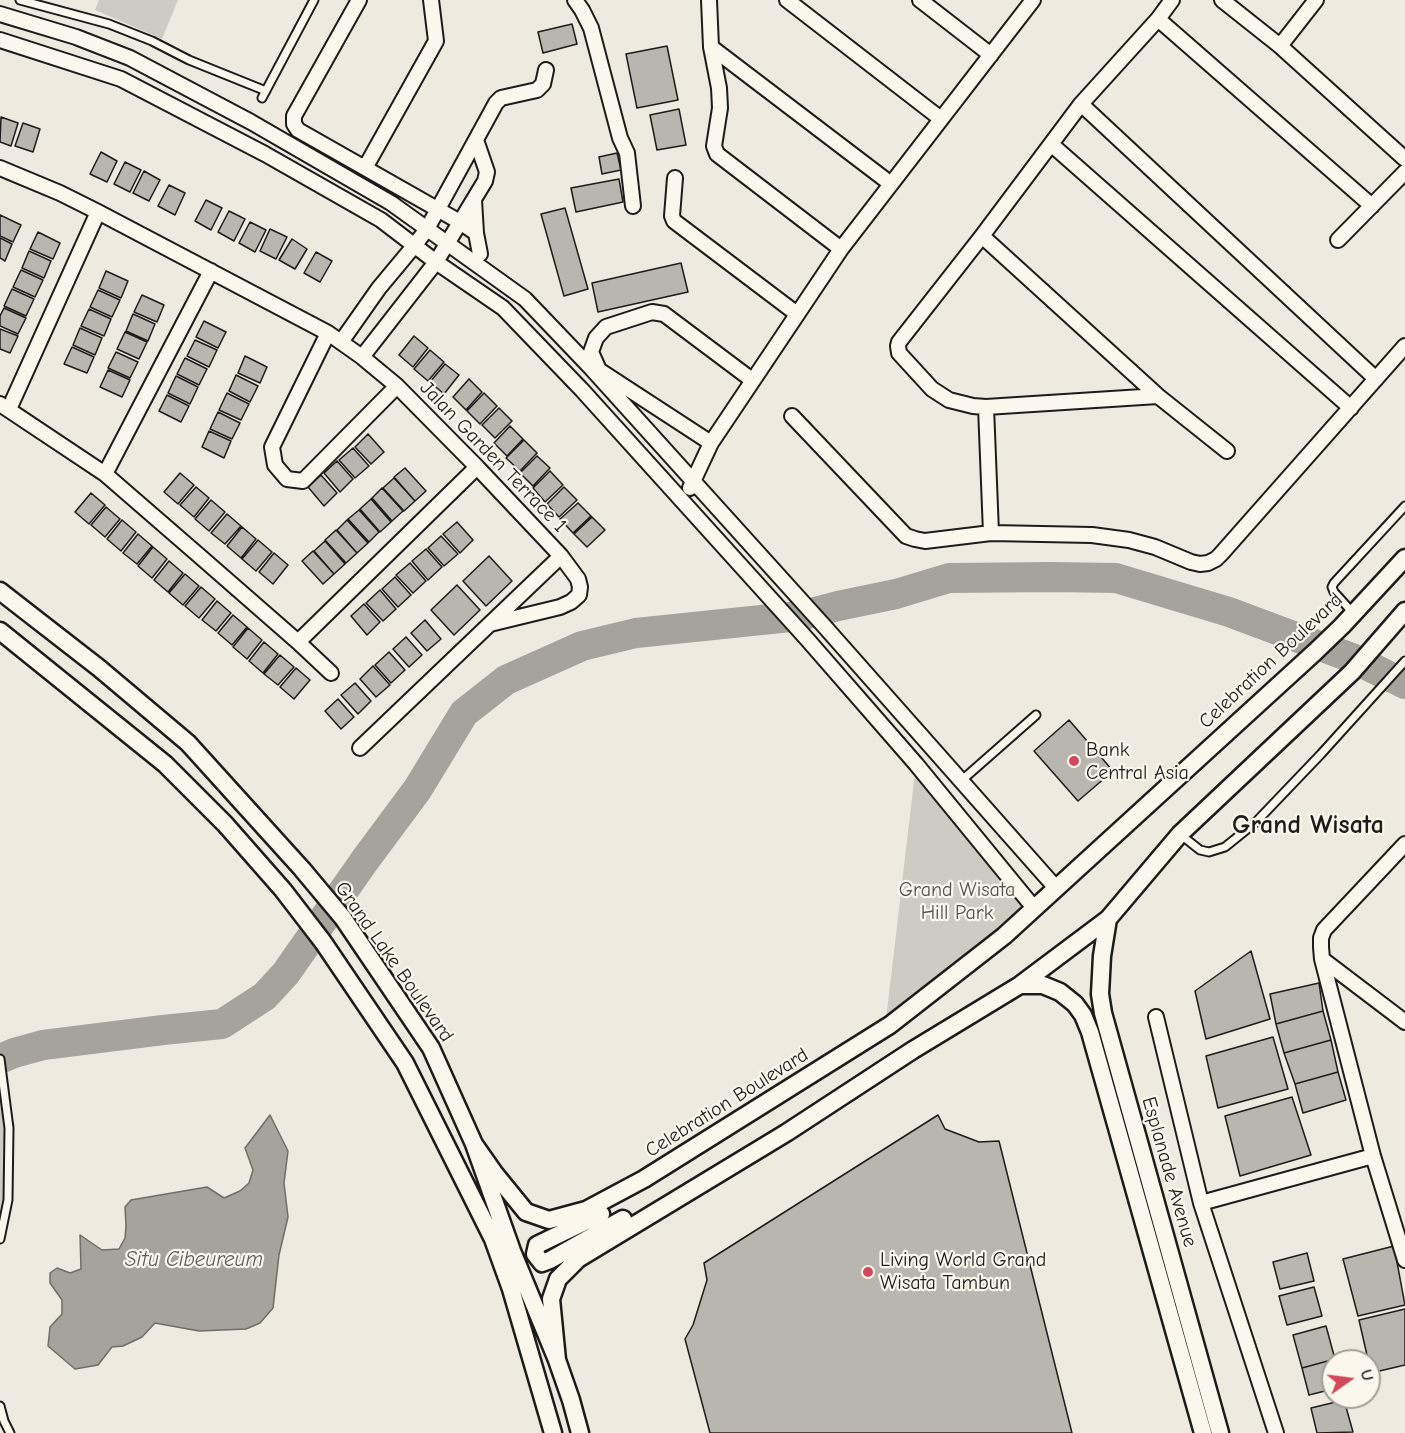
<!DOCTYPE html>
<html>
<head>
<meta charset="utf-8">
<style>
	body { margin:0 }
	#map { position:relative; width:1405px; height:1433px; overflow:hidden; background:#eeeadf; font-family:"Comic Neue",sans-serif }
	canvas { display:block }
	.north { position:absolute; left:1321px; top:1349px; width:60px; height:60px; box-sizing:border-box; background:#fbf7ec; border:2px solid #a29f99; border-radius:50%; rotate:76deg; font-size:16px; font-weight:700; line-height:24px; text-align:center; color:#1c1c1c }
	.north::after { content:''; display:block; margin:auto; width:21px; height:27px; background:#d1495b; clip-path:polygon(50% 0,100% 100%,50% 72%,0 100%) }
</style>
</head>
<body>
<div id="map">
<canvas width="1405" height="1433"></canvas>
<div class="north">U</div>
</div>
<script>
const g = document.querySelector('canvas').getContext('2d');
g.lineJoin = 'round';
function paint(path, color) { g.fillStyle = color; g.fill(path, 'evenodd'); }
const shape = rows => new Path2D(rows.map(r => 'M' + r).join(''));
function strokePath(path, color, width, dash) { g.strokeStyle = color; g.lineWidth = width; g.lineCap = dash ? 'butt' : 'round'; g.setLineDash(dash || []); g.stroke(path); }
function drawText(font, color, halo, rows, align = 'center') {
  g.font = font + ' "Comic Neue",sans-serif'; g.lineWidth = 4.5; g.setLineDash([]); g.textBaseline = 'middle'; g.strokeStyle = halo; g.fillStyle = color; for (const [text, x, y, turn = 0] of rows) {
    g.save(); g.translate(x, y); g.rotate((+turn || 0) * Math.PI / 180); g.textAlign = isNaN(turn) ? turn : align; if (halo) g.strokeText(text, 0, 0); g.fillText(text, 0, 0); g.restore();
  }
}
const green = shape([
	[99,0,178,0,162,39,95,10],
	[916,764,1034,908,885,1028],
	[0,1059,9,1128,9,1185,0,1239]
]);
const water = shape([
	[270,1115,288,1151,284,1183,288,1217,279,1255,273,1308,260,1323,246,1329,199,1331,155,1323,142,1337,123,1346,112,1347,98,1365,75,1369,48,1346,50,1327,62,1314,62,1300,50,1283,50,1273,57,1268,70,1273,81,1269,80,1235,102,1250,119,1249,125,1238,126,1226,125,1207,131,1200,207,1187,224,1198,240,1191,249,1183,253,1170,245,1148,270,1115]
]);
const river = shape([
	[0,1059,14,1053,43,1045,163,1030,222,1024,265,996,286,973,365,860,417,790,464,713,506,680,582,646,636,633,800,616,838,606,896,594,949,578,1052,577,1116,578,1229,612,1352,658,1405,684]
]);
const building = shape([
	[572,24,577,44,543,53,538,32,572,24],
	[667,46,678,100,637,108,626,54,667,46],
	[679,109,686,145,657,150,650,115,679,109],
	[1,117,18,123,11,146,0,142,1,117],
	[23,123,40,129,33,152,15,146,23,123],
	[101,152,117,161,107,182,90,174,101,152],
	[617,153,621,170,602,174,599,157,617,153],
	[125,162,141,170,130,192,114,184,125,162],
	[144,171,160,180,149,201,133,193,144,171],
	[619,179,623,202,576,212,571,188,619,179],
	[169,185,185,193,175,215,158,206,169,185],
	[206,200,222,208,211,230,195,221,206,200],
	[565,208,588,289,564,296,541,214,565,208],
	[229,211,245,219,234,241,218,232,229,211],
	[0,215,21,225,13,242,0,236,0,215],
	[250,222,266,230,255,252,239,243,250,222],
	[270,229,287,237,276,259,260,251,270,229],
	[38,232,60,243,53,259,30,249,38,232],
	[0,238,12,244,5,261,0,258,0,238],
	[292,239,307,249,295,269,279,260,292,239],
	[29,251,51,261,44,278,22,268,29,251],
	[316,252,332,261,320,282,304,273,316,252],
	[681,263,688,292,598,312,592,283,681,263],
	[21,270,43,280,35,297,13,287,21,270],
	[106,271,128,281,121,298,99,288,106,271],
	[12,289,34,299,26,316,4,306,12,289],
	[98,290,120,300,112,317,90,307,98,290],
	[142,295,164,305,157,322,134,312,142,295],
	[4,308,26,318,18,334,0,326,0,316,4,308],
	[89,309,111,319,104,336,81,326,89,309],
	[133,314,155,324,148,341,126,331,133,314],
	[204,321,226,332,218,348,196,337,204,321],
	[80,328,102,338,95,355,73,345,80,328],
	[0,329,18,336,10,353,0,349,0,329],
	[125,332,147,342,139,359,117,349,125,332],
	[414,336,428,348,413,367,399,355,414,336],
	[195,340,217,350,209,367,187,356,195,340],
	[72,347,94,357,87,373,64,364,72,347],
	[430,350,444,362,428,381,414,369,430,350],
	[116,352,138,362,130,378,108,368,116,352],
	[245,356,267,367,260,383,238,373,245,356],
	[185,358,207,369,199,385,177,374,185,358],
	[445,364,459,375,444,394,430,382,445,364],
	[108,370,130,380,122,397,100,387,108,370],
	[236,375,258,386,250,402,229,391,236,375],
	[176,376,198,387,190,404,168,393,176,376],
	[469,379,482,392,466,410,453,397,469,379],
	[227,393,249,404,241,420,219,410,227,393],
	[484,393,497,406,480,424,467,411,484,393],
	[167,395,189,406,181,422,159,411,167,395],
	[499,408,512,421,495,438,482,425,499,408],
	[218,412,240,423,232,439,210,429,218,412],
	[510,426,523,439,507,456,494,443,510,426],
	[209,431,231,441,224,458,202,447,209,431],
	[368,434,384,452,371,464,355,447,368,434],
	[524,440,537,453,520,471,506,458,524,440],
	[353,448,369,466,355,478,339,460,353,448],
	[537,456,550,468,533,486,520,473,537,456],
	[337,461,353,479,340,492,324,473,337,461],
	[405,468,426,491,415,501,394,477,405,468],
	[550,471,563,485,545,502,533,488,550,471],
	[180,473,194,485,178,504,164,492,180,473],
	[321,475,337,493,324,506,308,487,321,475],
	[394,478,415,501,404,511,383,488,394,478],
	[196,487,209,498,194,517,180,505,196,487],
	[564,487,577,500,559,517,547,504,564,487],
	[382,488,403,511,392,521,372,498,382,488],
	[91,493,105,505,89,524,75,512,91,493],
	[371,499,391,522,380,532,360,509,371,499],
	[211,500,225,512,209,531,195,519,211,500],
	[578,503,591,516,573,533,560,519,578,503],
	[106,507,120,519,105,537,91,525,106,507],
	[359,510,379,532,369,542,348,519,359,510],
	[227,514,241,526,225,544,211,533,227,514],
	[592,517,605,530,587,547,574,534,592,517],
	[122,520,136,532,121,551,107,539,122,520],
	[347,520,368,543,357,553,337,530,347,520],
	[457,522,473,540,460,553,443,534,457,522],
	[242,527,256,539,241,558,227,546,242,527],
	[336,530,357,553,346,563,325,540,336,530],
	[138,534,152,546,137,564,123,553,138,534],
	[441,536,458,554,444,566,428,548,441,536],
	[258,540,272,552,256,571,242,559,258,540],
	[325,541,345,564,334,574,314,551,325,541],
	[153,547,167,559,152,578,138,566,153,547],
	[426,549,442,567,428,580,412,561,426,549],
	[313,551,334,574,323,584,302,561,313,551],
	[274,553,288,565,273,584,259,572,274,553],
	[489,556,512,581,486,606,463,581,489,556],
	[169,561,183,573,168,592,154,580,169,561],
	[410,563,426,581,413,593,396,575,410,563],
	[185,574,199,586,183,605,169,593,185,574],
	[395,577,411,595,398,607,382,589,395,577],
	[457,585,480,610,454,635,431,610,457,585],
	[201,587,215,599,199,618,185,606,201,587],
	[380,590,396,609,383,621,366,603,380,590],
	[217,601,231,613,216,631,202,620,217,601],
	[364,604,380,622,367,635,351,616,364,604],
	[233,615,247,627,232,645,218,633,233,615],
	[425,620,441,639,427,651,411,633,425,620],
	[248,628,262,640,247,659,233,647,248,628],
	[406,637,422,655,409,667,393,649,406,637],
	[264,642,278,654,263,673,249,661,264,642],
	[389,652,405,670,391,683,375,665,389,652],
	[280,655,294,667,278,685,264,674,280,655],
	[373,666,390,685,376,697,360,679,373,666],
	[296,668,310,680,294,699,280,687,296,668],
	[355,683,371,701,358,714,341,695,355,683],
	[338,699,354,717,341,729,325,711,338,699],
	[1069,720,1113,771,1078,801,1034,751,1069,720],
	[1251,951,1270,1019,1206,1039,1195,991,1251,951],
	[1319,983,1323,1011,1276,1024,1270,994,1319,983],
	[1323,1011,1331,1040,1284,1053,1276,1024,1323,1011],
	[1273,1037,1288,1089,1218,1108,1206,1056,1273,1037],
	[1331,1040,1338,1072,1295,1084,1284,1053,1331,1040],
	[1338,1072,1346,1100,1303,1113,1295,1084,1338,1072],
	[1292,1097,1311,1155,1240,1176,1225,1116,1292,1097],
	[938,1115,945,1129,979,1142,999,1141,1072,1433,710,1433,685,1339,693,1325,707,1280,704,1263,938,1115],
	[1394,1246,1405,1305,1358,1316,1343,1259,1394,1246],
	[1307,1253,1314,1281,1280,1289,1273,1262,1307,1253],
	[1314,1287,1322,1316,1287,1325,1279,1296,1314,1287],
	[1405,1309,1405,1365,1371,1373,1359,1320,1405,1309],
	[1326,1326,1335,1359,1302,1368,1293,1335,1326,1326],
	[1335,1359,1336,1361,1333,1361,1333,1389,1309,1395,1302,1368,1335,1359],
	[1344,1400,1353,1432,1317,1433,1311,1408,1344,1400]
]);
const service = shape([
	[20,0,109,24,152,41,189,60,266,91],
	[262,98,314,0],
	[1353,613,1334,592,1332,587,1334,583,1405,506],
	[961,781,1036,715],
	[1181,835,1200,850,1209,852,1225,847,1256,822,1321,754,1405,661],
	[0,1059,9,1128,8,1200,0,1239],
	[0,1406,4,1421,10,1433]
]);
const minor = shape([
	[359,0,294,116,294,124,298,130,460,222,476,233,474,200],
	[575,0,582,10,591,28,620,138,627,153,633,206],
	[709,0,711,47,719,88,720,108,714,146,717,154,841,249],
	[787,0,941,119],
	[920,0,991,55],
	[1222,0,1280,46,1405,159],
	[0,14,76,37,130,58,251,122,391,203,525,299,591,368,825,627,1056,888],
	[1158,19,1372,206],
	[0,40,121,79,265,154,381,220,436,262,503,308,582,390,807,639,916,764,1034,908],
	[1280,46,1316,0],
	[711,47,891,184],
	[1081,104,1376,379],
	[1051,144,1351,408],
	[0,168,60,193,98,212,328,333,362,357,397,386,477,467,561,556,578,579,580,587,579,595,571,602,560,607,490,624],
	[365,168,436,41,431,0],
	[675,178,672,216,674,221,797,314],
	[476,233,480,254],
	[982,236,1158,396,1227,451],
	[1338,240,1405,172],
	[328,333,272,447,275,465,287,479,303,481,397,386],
	[341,342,379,288,414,246,427,229,496,103,501,98,537,90,543,84,546,70],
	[362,357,436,262,485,181,487,172,476,140],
	[1158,396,986,407,973,406,949,400,932,389,899,353,898,346,899,342,982,236,1081,104,1158,19,1172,0],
	[0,404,105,474,203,559,298,642,331,673],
	[986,407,991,533],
	[9,409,98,212],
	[792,416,906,536,915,539,925,541,991,533,1092,535,1129,540,1155,547,1191,562,1200,564,1208,563,1216,559,1221,554,1405,346],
	[711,443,599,370,591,352,596,338,606,327,652,312,664,314,752,380],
	[105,474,211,271],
	[690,488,711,443,841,249,1033,0],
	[298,642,477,467],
	[360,748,561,556],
	[1405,844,1324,930,1321,938,1321,947,1322,959,1373,1156,1405,1260],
	[1322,959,1405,1022],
	[1156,1017,1201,1203,1276,1433],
	[1201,1203,1373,1156]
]);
const tertiary = shape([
	[0,591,99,668,188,743,302,869,343,918,431,1048,474,1144,512,1251,557,1360,571,1400,580,1433],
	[0,631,165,764,225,824,283,890,323,942,405,1063,493,1239,511,1289,553,1433],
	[1108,919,1102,956,1100,994,1103,1013,1220,1433],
	[1020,985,1043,985,1060,992,1075,1004,1083,1015,1090,1032,1203,1433],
	[474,1144,495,1174,526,1212,549,1220,586,1210,644,1179,890,1025,1004,936,1315,652,1342,626,1405,558],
	[601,1214,537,1245,535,1254,542,1263,550,1260,623,1219],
	[557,1360,551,1299,558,1279,578,1259,786,1133,913,1050,1020,985,1108,919,1180,834,1352,672,1405,611]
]);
const markers = [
	[1074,761,6,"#d1495b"],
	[868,1272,6,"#d1495b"]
];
const streetNames = [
	["Jalan Garden Terrace 1",493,457,46],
	["Celebration Boulevard",1271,661,-43],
	["Grand Lake Boulevard",394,962,55],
	["Celebration Boulevard",727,1103,-32],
	["Esplanade Avenue",1169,1172,74]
];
const poiNames = [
	["Bank",1086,750],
	["Central Asia",1086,773],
	["Living World Grand",880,1260],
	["Wisata Tambun",880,1283]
];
const parkNames = [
	["Grand Wisata",957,890],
	["Hill Park",957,913]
];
const waterNames = [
	["Situ Cibeureum",194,1260]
];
const districtNames = [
	["Grand Wisata",1308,826]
];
paint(green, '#ceccc2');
paint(water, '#a6a39d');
strokePath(water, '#6f6d69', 1.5);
strokePath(river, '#a6a39d', 30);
paint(building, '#b9b6af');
strokePath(building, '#1c1c1c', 1.5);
strokePath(service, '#1c1c1c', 11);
strokePath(minor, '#1c1c1c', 18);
strokePath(tertiary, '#1c1c1c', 21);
strokePath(service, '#fbf7ec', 7);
strokePath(minor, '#fbf7ec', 14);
strokePath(tertiary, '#fbf7ec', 16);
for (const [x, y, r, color] of markers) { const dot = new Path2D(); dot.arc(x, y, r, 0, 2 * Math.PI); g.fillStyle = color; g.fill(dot); strokePath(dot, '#fbf7ec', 2); }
drawText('20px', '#1c1c1c', '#fbf7ec', streetNames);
drawText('20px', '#1c1c1c', '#fbf7ec', poiNames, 'left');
drawText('20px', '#51514e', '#fbf7ec', parkNames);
drawText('italic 21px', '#5a5956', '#fbf7ec', waterNames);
drawText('bold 26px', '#1c1c1c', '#fbf7ec', districtNames);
</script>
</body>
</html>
